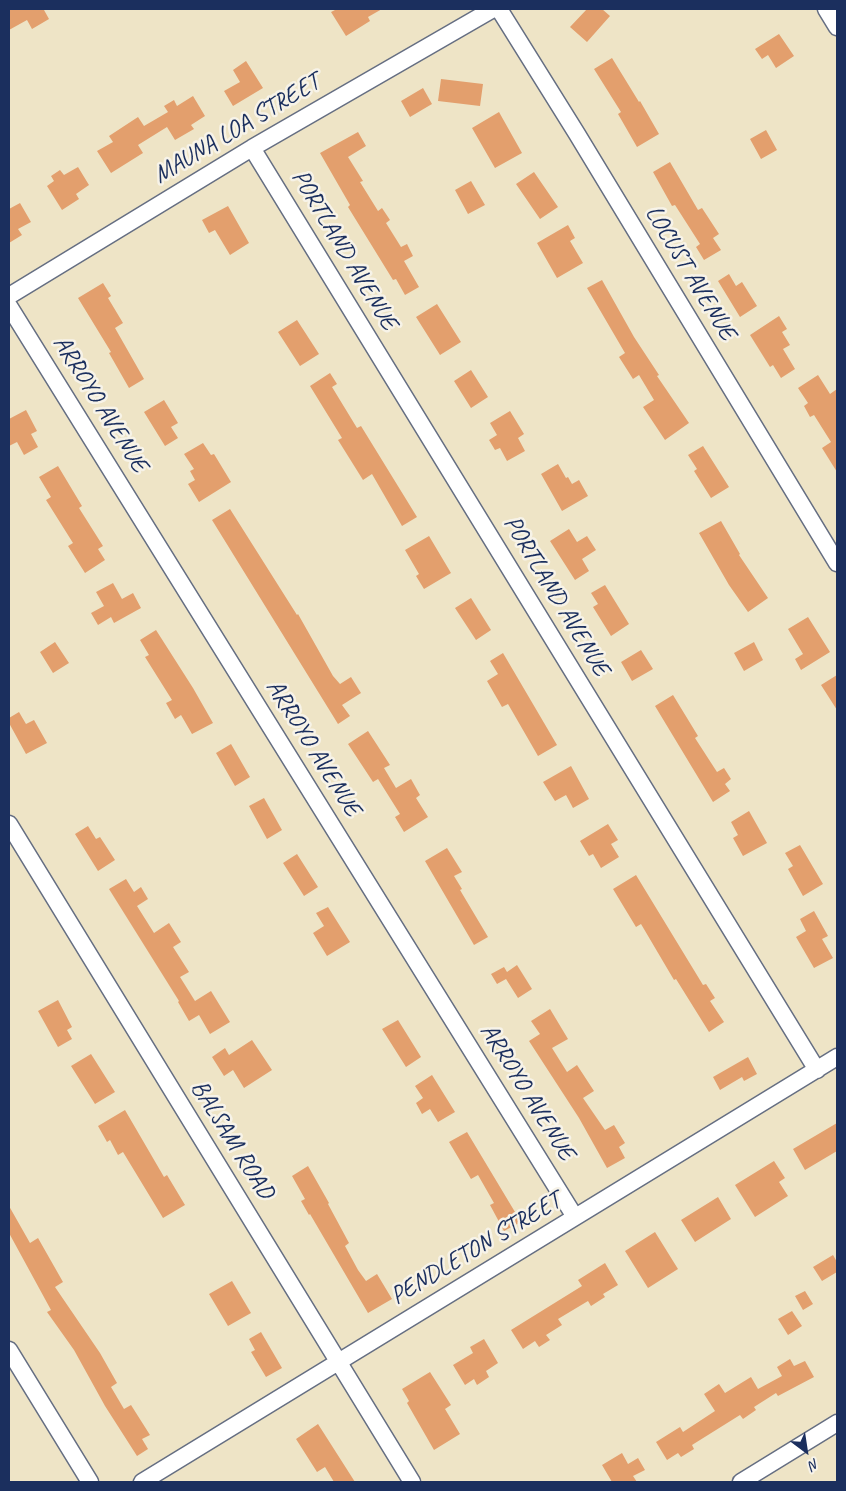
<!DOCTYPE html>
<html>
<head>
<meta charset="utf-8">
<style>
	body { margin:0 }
	#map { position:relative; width:846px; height:1491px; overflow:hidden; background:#eee4c6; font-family:Caveat,sans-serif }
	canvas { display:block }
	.frame { position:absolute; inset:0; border:10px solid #1b2f5e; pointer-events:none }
	.north { position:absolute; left:781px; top:1426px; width:50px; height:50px; -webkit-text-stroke:4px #f7f3e8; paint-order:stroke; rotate:149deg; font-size:14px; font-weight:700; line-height:20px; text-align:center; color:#1b2f5e }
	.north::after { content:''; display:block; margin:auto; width:18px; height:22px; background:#1b2f5e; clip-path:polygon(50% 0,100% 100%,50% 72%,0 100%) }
</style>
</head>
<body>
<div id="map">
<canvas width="846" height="1491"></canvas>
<div class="frame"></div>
<div class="north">N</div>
</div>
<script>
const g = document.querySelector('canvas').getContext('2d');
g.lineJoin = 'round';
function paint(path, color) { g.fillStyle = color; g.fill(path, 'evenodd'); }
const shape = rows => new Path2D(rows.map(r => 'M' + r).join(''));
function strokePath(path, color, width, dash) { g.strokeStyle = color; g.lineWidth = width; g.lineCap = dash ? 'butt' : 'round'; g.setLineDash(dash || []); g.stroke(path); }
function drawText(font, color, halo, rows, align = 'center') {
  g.font = font + ' Caveat,sans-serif'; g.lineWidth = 5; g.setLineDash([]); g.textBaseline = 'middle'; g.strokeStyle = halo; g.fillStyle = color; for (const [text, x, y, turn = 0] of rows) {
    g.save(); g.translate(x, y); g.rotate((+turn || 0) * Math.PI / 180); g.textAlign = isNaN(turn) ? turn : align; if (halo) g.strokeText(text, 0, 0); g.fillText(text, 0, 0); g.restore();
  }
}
const building = shape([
	[9,9,45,9,44,10,49,19,32,29,27,20,9,30],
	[337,9,382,9,368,17,370,21,346,36,331,12],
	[587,9,602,9,610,16,587,42,570,27],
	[779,34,794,56,776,68,768,55,762,59,755,49],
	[612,58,639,102,640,101,659,134,637,147,618,114,621,112,594,69],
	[246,61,263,88,233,106,224,91,240,82,233,70],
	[441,79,483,84,480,106,438,101],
	[423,88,432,104,410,117,401,101],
	[193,96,205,116,191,125,194,129,175,140,167,127,138,145,143,153,111,173,97,151,113,142,109,136,138,117,144,126,168,112,164,106,174,100,177,106],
	[499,112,522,153,495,168,472,128],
	[766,130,777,150,761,159,750,139],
	[358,132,366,146,348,157,363,181,360,182,378,211,382,208,390,220,386,223,401,247,407,244,413,256,404,261,419,287,405,295,396,279,393,280,348,207,350,205,320,153],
	[670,162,698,210,702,208,719,234,713,238,721,250,704,260,696,247,700,244,675,205,672,206,653,172],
	[78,167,89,185,76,194,79,199,62,210,47,186,54,181,51,176,60,170,64,175],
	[534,172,558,207,540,219,516,184],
	[471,181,485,205,468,214,455,190],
	[20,203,31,222,18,229,22,235,9,243,9,209],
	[228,206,249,243,230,255,215,230,209,233,202,220],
	[568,225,575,238,570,241,583,263,557,278,537,243],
	[729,274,736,286,742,282,757,306,740,317,718,281],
	[602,280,634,337,659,375,657,376,689,423,665,440,643,407,654,400,639,375,633,379,619,357,625,353,587,288],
	[103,283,111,296,108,298,123,323,115,328,144,379,129,388,109,353,111,352,78,298],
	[437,304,461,342,440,355,416,317],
	[779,316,787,329,782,332,790,345,783,349,795,369,781,378,773,365,770,367,750,335],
	[297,320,319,354,300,366,278,332],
	[471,370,488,397,471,408,454,381],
	[330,373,337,384,332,387,357,428,361,426,417,517,402,526,372,474,363,480,338,440,342,438,310,386],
	[818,375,830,394,837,389,837,472,822,448,831,442,814,415,810,417,804,406,808,403,798,388],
	[164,400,178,423,171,427,178,438,165,446,144,412],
	[26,410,37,431,31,434,38,447,24,455,17,442,9,446,9,419],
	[510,411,524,434,518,438,525,451,507,461,500,448,495,450,489,440,497,435,490,423],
	[203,443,211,455,214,454,231,482,199,502,188,484,195,480,190,471,194,469,184,454],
	[703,446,729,487,711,498,694,471,697,469,688,455],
	[558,464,566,478,568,477,572,484,579,480,588,496,562,511,541,474],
	[58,466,82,506,79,508,103,546,98,549,105,560,85,573,68,546,73,543,46,500,51,497,39,477],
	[230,509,297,615,298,614,333,676,340,684,351,677,361,693,342,705,350,716,338,724,212,520],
	[721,521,740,554,739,555,768,598,748,612,729,585,699,533],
	[569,529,577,542,587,536,596,550,582,559,589,571,575,580,550,541],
	[429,536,451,573,424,589,416,576,419,574,405,550],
	[113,583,122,599,133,593,141,608,114,623,111,617,98,625,91,613,104,606,96,592],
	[605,585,629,624,611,636,593,607,598,604,591,593],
	[471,598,491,630,476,640,455,608],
	[808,617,830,652,801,670,795,659,803,654,788,629],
	[156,630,193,688,213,723,192,734,181,715,175,719,166,703,172,700,145,657,149,655,140,640],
	[55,642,69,663,53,673,40,652],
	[754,642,763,660,744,671,734,653],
	[641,650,653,669,632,681,621,662],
	[503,653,557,745,538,756,508,704,502,707,487,681,498,674,490,661],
	[837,675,837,710,821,685],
	[673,695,698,736,695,738,717,772,724,768,731,779,725,784,730,791,713,802,655,706],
	[19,712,26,724,34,720,47,743,26,754,9,723,9,718],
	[368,731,390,765,384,768,396,788,411,779,420,795,416,798,428,817,404,832,395,817,400,814,378,779,373,782,348,744],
	[231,744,250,777,235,786,216,753],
	[571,766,589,799,573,808,566,795,555,801,543,782],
	[264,798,282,830,267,839,249,806],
	[749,811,767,843,743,856,733,838,738,835,731,822],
	[608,824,618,840,611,844,619,857,601,868,593,854,589,856,580,841],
	[88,826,96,839,100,837,115,860,98,871,75,834],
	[800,845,823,884,803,896,788,869,793,866,785,853],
	[447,848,462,872,454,876,462,889,460,890,488,937,474,945,425,861],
	[297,854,318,887,304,896,283,863],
	[636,875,703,985,706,984,715,998,710,1001,724,1022,709,1032,676,979,674,980,641,924,636,927,613,889],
	[126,879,134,892,141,887,148,899,137,906,154,933,169,923,181,942,173,947,189,972,180,977,195,1001,211,991,230,1022,210,1034,199,1015,189,1021,178,1002,179,1001,109,889],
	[328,907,350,942,327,956,313,933,324,926,316,913],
	[814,911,828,936,822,939,833,958,814,968,796,937,806,931,800,919],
	[517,965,532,989,518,998,506,979,497,984,491,974,504,967,507,972],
	[58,1000,72,1027,67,1030,72,1039,58,1047,38,1011],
	[550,1009,568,1039,552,1048,567,1072,577,1065,594,1091,583,1098,605,1130,614,1125,625,1143,619,1147,625,1158,607,1168,579,1118,529,1041,540,1034,531,1021],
	[398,1020,421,1057,406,1067,382,1029],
	[252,1040,272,1070,244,1088,233,1070,224,1076,212,1057,225,1048,229,1055],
	[91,1054,115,1092,95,1104,71,1066],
	[748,1057,757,1074,744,1081,742,1077,720,1090,713,1077],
	[432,1075,455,1112,438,1122,430,1109,422,1114,416,1103,423,1098,415,1086],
	[125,1110,164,1177,167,1175,185,1205,163,1218,123,1152,118,1155,110,1140,107,1142,98,1126],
	[837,1123,837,1151,805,1170,793,1149],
	[467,1132,521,1222,504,1231,490,1205,494,1203,478,1175,471,1179,449,1142],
	[774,1161,785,1178,779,1182,788,1196,755,1217,735,1185],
	[308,1166,329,1203,328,1204,349,1243,345,1246,358,1270,366,1281,377,1274,392,1299,368,1313,310,1214,309,1215,301,1201,305,1199,292,1176],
	[718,1197,731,1219,695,1242,681,1220],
	[9,1206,30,1243,38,1238,63,1282,55,1287,100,1353,117,1383,111,1387,124,1409,131,1405,150,1435,142,1439,148,1449,137,1456,105,1406,74,1350,47,1312,51,1310,9,1233],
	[655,1232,678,1269,648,1288,625,1251],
	[833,1255,837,1262,837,1272,822,1281,813,1267],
	[605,1263,618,1285,603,1294,605,1297,591,1306,588,1301,558,1319,562,1325,546,1335,550,1340,539,1347,535,1341,523,1349,511,1330,582,1286,578,1280],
	[232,1281,251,1313,228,1326,209,1294],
	[805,1291,813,1304,803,1310,795,1296],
	[792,1311,802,1326,788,1335,778,1319],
	[261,1332,282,1368,266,1377,251,1352,255,1350,249,1339],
	[484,1339,498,1363,486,1371,489,1377,477,1385,474,1379,465,1385,453,1365,473,1353,470,1347],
	[790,1359,794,1366,805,1361,814,1377,778,1396,776,1393,754,1407,756,1410,743,1419,740,1415,692,1445,694,1449,681,1457,678,1453,667,1460,656,1442,680,1427,683,1432,715,1411,704,1394,719,1384,725,1393,751,1377,758,1389,782,1376,777,1367],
	[430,1372,451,1405,445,1409,460,1434,434,1450,407,1403,409,1401,402,1389],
	[318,1424,355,1482,334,1482,325,1467,317,1472,296,1439],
	[622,1453,628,1464,638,1458,645,1470,633,1476,637,1482,612,1482,602,1465]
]);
const street = shape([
	[499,9,577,134,837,563],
	[826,9,837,27],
	[252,148,817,1070],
	[9,296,252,148,493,9],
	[9,306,575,1217],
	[9,824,412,1482],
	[9,1350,90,1482],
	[142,1482,837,1057],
	[741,1482,837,1423]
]);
const streetNames = [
	["MAUNA LOA STREET",237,129,-31],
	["PORTLAND AVENUE",344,250,59],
	["LOCUST AVENUE",690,273,59],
	["ARROYO AVENUE",100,404,58],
	["PORTLAND AVENUE",556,596,59],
	["ARROYO AVENUE",313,748,58],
	["ARROYO AVENUE",527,1092,58],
	["BALSAM ROAD",232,1140,58],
	["PENDLETON STREET",476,1249,-31]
];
paint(building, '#e39f6d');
strokePath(street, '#656e82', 19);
strokePath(street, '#fff', 16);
drawText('25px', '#1b2f5e', '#f7f3e8', streetNames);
</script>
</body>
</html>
